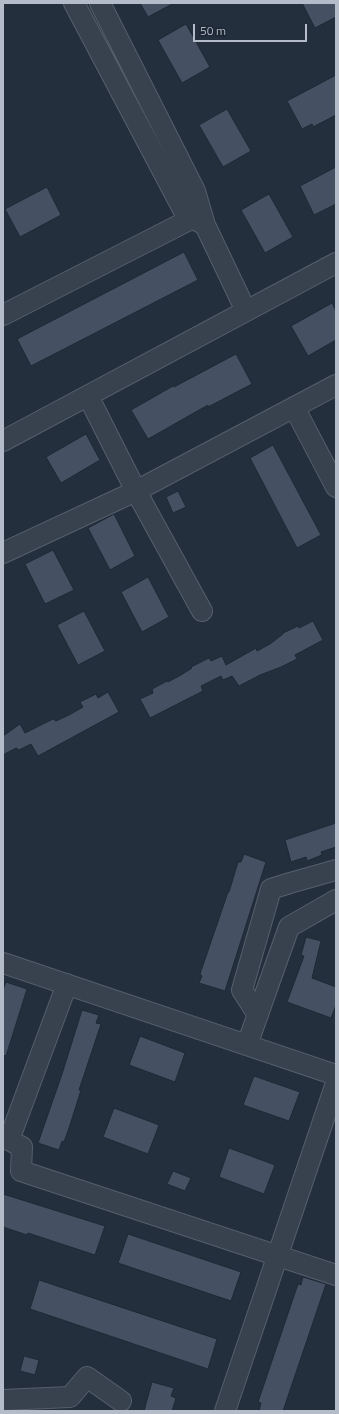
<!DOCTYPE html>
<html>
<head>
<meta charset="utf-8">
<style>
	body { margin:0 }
	#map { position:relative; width:339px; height:1414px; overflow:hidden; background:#242f3e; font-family:"Titillium Web",sans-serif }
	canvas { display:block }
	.frame { position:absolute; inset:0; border:4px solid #b4bcc9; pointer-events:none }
	.scale { position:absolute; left:193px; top:24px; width:114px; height:18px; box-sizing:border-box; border:2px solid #b4bcc9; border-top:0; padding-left:5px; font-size:12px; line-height:14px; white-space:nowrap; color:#b4bcc9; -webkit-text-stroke:3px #1d2633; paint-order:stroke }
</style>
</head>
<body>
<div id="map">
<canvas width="339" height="1414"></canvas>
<div class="frame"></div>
<div class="scale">50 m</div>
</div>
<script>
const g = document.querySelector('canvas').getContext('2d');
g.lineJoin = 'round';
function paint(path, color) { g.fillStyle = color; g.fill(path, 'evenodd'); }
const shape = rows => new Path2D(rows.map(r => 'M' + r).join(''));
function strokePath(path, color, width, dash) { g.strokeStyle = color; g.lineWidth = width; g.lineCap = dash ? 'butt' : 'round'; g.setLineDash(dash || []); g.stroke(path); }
const building = shape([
	[140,3,174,3,148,17,140,3],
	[302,3,336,3,336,17,315,28,302,3],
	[186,24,210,67,182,83,158,40,186,24],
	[336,75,336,115,313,127,312,124,302,129,287,101,336,75],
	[227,109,251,151,223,167,199,125,227,109],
	[336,167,336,204,314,215,300,186,336,167],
	[47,187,61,215,20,237,5,209,47,187],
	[269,194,293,237,265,253,241,210,269,194],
	[184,252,198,280,31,366,17,339,184,252],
	[332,303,336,311,336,340,308,356,291,326,332,303],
	[236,354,252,384,208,407,208,405,148,439,131,410,173,386,174,387,236,354],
	[86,434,100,460,61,483,46,457,86,434],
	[273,445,321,535,297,548,250,458,273,445],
	[178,491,186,507,173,513,166,497,178,491],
	[114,514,135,556,110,570,88,528,114,514],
	[53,550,74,590,45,604,25,564,53,550],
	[148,577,169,617,142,632,121,592,148,577],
	[84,611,105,651,78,665,57,625,84,611],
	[313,621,323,640,295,655,297,659,281,667,260,675,239,686,232,676,223,680,221,676,201,686,203,691,150,718,140,699,153,693,152,689,167,681,168,682,181,675,192,668,191,667,209,658,211,661,222,656,226,665,256,648,257,651,270,644,283,634,283,633,298,626,299,628,313,621],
	[108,692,119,712,38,756,31,744,19,750,16,748,3,755,3,736,20,724,25,733,53,719,56,721,69,715,83,707,80,702,96,694,98,698,108,692],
	[336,823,336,847,321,852,322,855,307,861,306,857,291,862,285,840,336,823],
	[244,854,266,862,225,991,199,983,202,976,200,974,228,892,229,892,238,862,241,862,244,854],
	[306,937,321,941,312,978,336,987,336,1005,331,1018,287,1002,304,956,301,955,306,937],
	[6,982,27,989,6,1056,3,1055,3,990,6,982],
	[82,1010,99,1015,96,1023,101,1024,79,1090,81,1090,70,1125,64,1142,62,1141,59,1150,38,1143,62,1074,82,1010],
	[140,1036,185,1053,175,1082,129,1065,140,1036],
	[254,1076,300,1092,289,1121,243,1105,254,1076],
	[114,1108,159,1125,148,1154,103,1137,114,1108],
	[229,1148,275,1165,264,1194,219,1177,229,1148],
	[173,1171,191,1178,185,1191,167,1184,173,1171],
	[3,1194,105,1226,95,1255,28,1233,27,1235,3,1227,3,1194],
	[128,1234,241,1272,231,1301,118,1263,128,1234],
	[303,1277,326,1284,283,1411,259,1411,261,1403,258,1402,298,1284,301,1285,303,1277],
	[39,1280,217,1339,208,1369,30,1309,39,1280],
	[24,1356,39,1360,35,1375,20,1371,24,1356],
	[152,1382,174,1388,171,1396,176,1398,172,1411,144,1411,152,1382]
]);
const minor = shape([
	[74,3,186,215,205,225],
	[100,3,195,191,205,225,246,311],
	[3,315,193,218],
	[88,396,136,491,336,385],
	[294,407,336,487],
	[3,441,336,263],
	[3,553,136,491,202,611],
	[3,963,336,1075],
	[67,984,9,1140,22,1147,21,1171,336,1275],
	[258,1015,242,990,271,889,290,883,336,870],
	[247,1045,289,927,336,900],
	[3,1400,70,1397,87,1377,121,1401],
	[225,1411,336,1083]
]);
paint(building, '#455162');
strokePath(building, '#1f2835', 1);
strokePath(minor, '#565f6c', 22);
strokePath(minor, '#38414e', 20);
</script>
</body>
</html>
